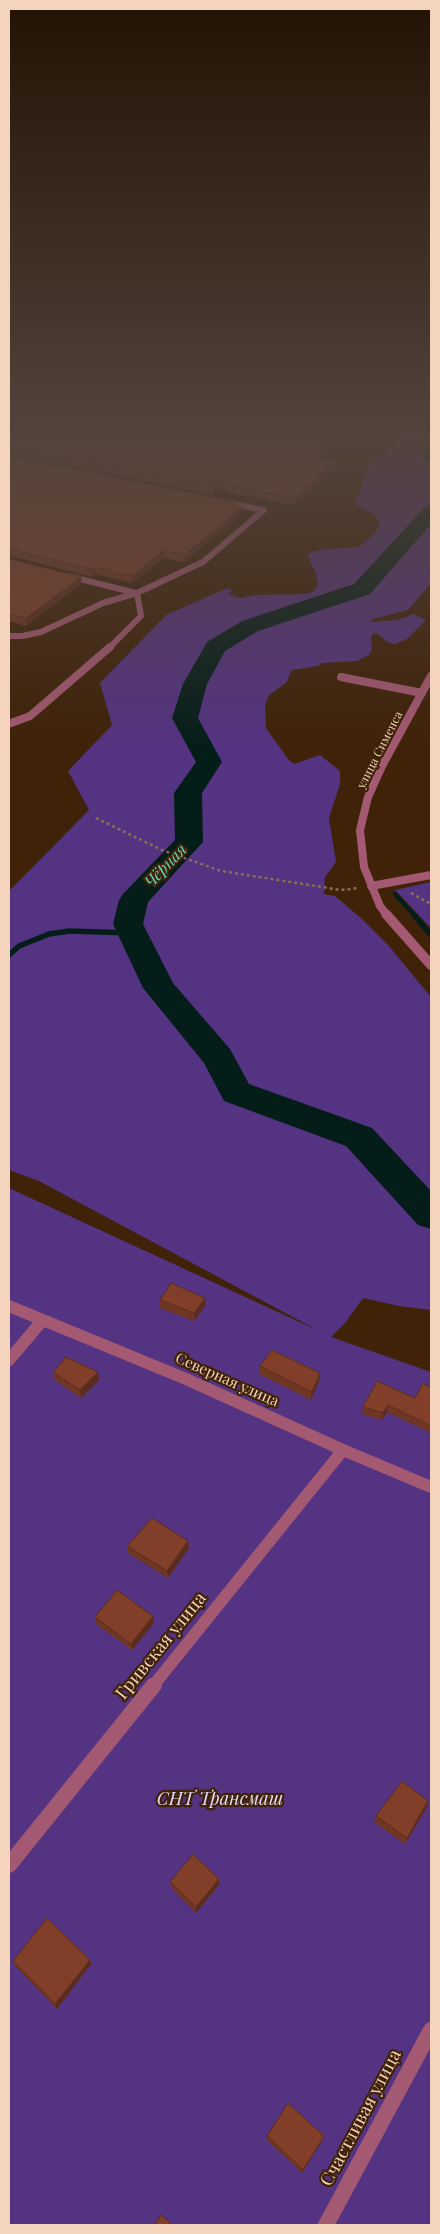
<!DOCTYPE html>
<html>
<head>
<meta charset="utf-8">
<style>
	body { margin:0 }
	#map { position:relative; width:440px; height:2234px; overflow:hidden; background:#3f2208; font-family:"Playfair Display",serif }
	canvas { display:block }
	.frame { position:absolute; inset:0; border:10px solid #f4d4bc; pointer-events:none }
</style>
</head>
<body>
<div id="map">
<canvas width="440" height="2234"></canvas>
<div class="frame"></div>
</div>
<script>
const g = document.querySelector('canvas').getContext('2d');
g.lineJoin = 'round';
function paint(path, color) { g.fillStyle = color; g.fill(path, 'evenodd'); }
const shape = rows => new Path2D(rows.map(r => 'M' + r).join(''));
function strokePath(path, color, width, dash) { g.strokeStyle = color; g.lineWidth = width; g.lineCap = dash ? 'butt' : 'round'; g.setLineDash(dash || []); g.stroke(path); }
function drawText(font, color, halo, rows, align = 'center') {
  g.font = font + ' "Playfair Display",serif'; g.lineWidth = 4.5; g.setLineDash([]); g.textBaseline = 'middle'; g.strokeStyle = halo; g.fillStyle = color; for (const [text, x, y, turn = 0] of rows) {
    g.save(); g.translate(x, y); g.rotate((+turn || 0) * Math.PI / 180); g.textAlign = isNaN(turn) ? turn : align; if (halo) g.strokeText(text, 0, 0); g.fillText(text, 0, 0); g.restore();
  }
}
const green = shape([
	[399,438,431,438,431,583,408,610,373,619,370,622,397,620,414,614,426,620,407,639,395,644,387,642,379,635,373,633,371,637,372,650,369,655,357,661,322,663,318,666,292,670,286,683,269,695,265,705,266,728,288,759,294,764,320,755,340,771,340,784,329,818,336,862,325,877,324,894,335,896,362,919,388,945,431,997,431,1310,399,1306,363,1298,345,1323,331,1337,431,1372,431,2225,9,2225,9,1188,319,1331,39,1181,9,1170,9,891,89,810,68,771,112,725,100,683,166,615,228,588,232,591,228,594,240,598,255,595,307,594,314,591,318,584,316,573,310,562,308,555,312,552,327,549,359,547,375,533,380,525,376,516,355,504,370,463,390,448],
	[431,882,431,928,395,890]
]);
const streamFar1 = shape([
	[395,894,414,915]
]);
const stream = shape([
	[413,914,431,935],
	[9,955,19,946,49,934,69,931,132,933]
]);
const river = shape([
	[431,442,431,462,424,460,421,456,422,448,424,444,431,442],
	[431,506,431,524,370,594,258,631,225,651,207,684,198,718,222,762,202,793,203,842,148,902,143,924,173,983,230,1049,249,1084,372,1128,431,1191,431,1229,418,1225,346,1146,224,1101,204,1063,143,988,113,924,119,900,123,894,175,840,174,793,196,762,172,718,183,684,207,642,242,621,354,584,424,508,431,506]
]);
const path = shape([
	[96,818,162,850,221,871,341,890,358,888],
	[411,893,431,904]
]);
const serviceFar1 = shape([
	[68,576,136,593],
	[9,636,22,636,41,632,103,603,137,593,203,562,264,510,223,502],
	[109,648,141,616,137,593]
]);
const service = shape([
	[341,677,422,693],
	[11,723,30,716,110,647],
	[371,886,431,875]
]);
const minorFar3 = shape([
	[387,915,380,906,364,867,360,830,368,797,382,766,431,676]
]);
const minorFar2 = shape([
	[386,914,431,965]
]);
const minorFar1 = shape([
	[9,1306,186,1379,343,1450,431,1487],
	[9,1360,42,1321],
	[153,1686,343,1450]
]);
const minor = shape([
	[9,1865,154,1685],
	[326,2225,431,2030]
]);
const wall = shape([
	[9,438,315,458,336,462,335,469,293,505,214,489,214,495,9,454],
	[9,456,241,508,240,515,184,562,164,558,132,583,95,574,92,577,10,556,9,557],
	[9,559,82,584,26,626,9,621],
	[205,1298,205,1306,194,1321,160,1308,160,1300],
	[260,1366,319,1381,311,1400,259,1374],
	[53,1372,99,1380,81,1398,55,1380],
	[431,1388,431,1433,387,1412,382,1420,362,1414,363,1407,415,1398],
	[188,1541,189,1548,168,1578,128,1553,127,1546],
	[95,1617,154,1623,132,1650,96,1624],
	[427,1807,405,1844,374,1822,376,1816],
	[219,1879,219,1885,196,1913,171,1887,170,1882],
	[90,1960,91,1964,57,2009,15,1966,13,1961],
	[267,2136,323,2139,302,2173,266,2139]
]);
const shadedWall = shape([
	[331,438,339,438,308,464,308,457],
	[336,462,335,469,293,505,294,498],
	[241,508,240,515,184,562,184,555],
	[164,550,164,558,132,583,132,576],
	[95,567,95,574,92,577,91,569],
	[81,577,82,584,26,626,26,618],
	[205,1298,205,1306,194,1321,194,1313],
	[98,1372,99,1380,81,1398,80,1390],
	[320,1373,319,1381,311,1400,312,1392],
	[388,1405,387,1412,382,1420,383,1413],
	[188,1541,189,1548,168,1578,167,1571],
	[153,1616,154,1623,132,1650,131,1644],
	[428,1801,427,1807,405,1844,407,1838],
	[219,1879,219,1885,196,1913,196,1907],
	[90,1960,91,1964,57,2009,55,2004],
	[324,2136,323,2139,302,2173,303,2170]
]);
const building = shape([
	[9,438,331,438,308,457,336,462,294,498,203,479,214,487,9,447,9,438],
	[9,456,232,501,241,508,184,555,164,550,132,576,95,567,91,569,9,549,9,456],
	[9,559,81,577,26,618,9,614,9,559],
	[171,1283,205,1298,194,1313,160,1300,171,1283],
	[272,1350,320,1373,312,1392,260,1366,272,1350],
	[66,1357,98,1372,80,1390,53,1372,66,1357],
	[377,1381,415,1398,423,1383,431,1388,431,1426,388,1405,383,1413,363,1407,377,1381],
	[152,1518,188,1541,167,1571,127,1546,152,1518],
	[117,1590,153,1616,131,1644,95,1617,117,1590],
	[402,1781,428,1801,407,1838,376,1816,402,1781],
	[193,1854,219,1879,196,1907,170,1882,193,1854],
	[47,1918,90,1960,55,2004,13,1961,47,1918],
	[288,2103,324,2136,303,2170,267,2136,288,2103],
	[161,2215,173,2225,155,2225,161,2215]
]);
const farStreetnames = [
	["улица Сименса",380,750,-63]
];
const streetNames = [
	["Северная улица",227,1380,24]
];
const waterNames = [
	["Чёрная",166,866,-46]
];
const nearStreetnames = [
	["Гривская улица",161,1646,-51],
	["Счастливая улица",361,2118,-62]
];
const nearParknames = [
	["СНТ Трансмаш",220,1799]
];
paint(green, '#543382');
strokePath(streamFar1, '#041d19', 4.5);
strokePath(stream, '#041d19', 5.5);
paint(river, '#041d19');
strokePath(path, '#8c6e55', 2.5, [3, 3]);
strokePath(serviceFar1, '#a45972', 6);
strokePath(service, '#a45972', 8);
strokePath(minorFar3, '#a45972', 8);
strokePath(minorFar2, '#a45972', 10);
strokePath(minorFar1, '#a45972', 12);
strokePath(minor, '#a45972', 16);
paint(wall, '#6f3623');
paint(shadedWall, '#5a2c1d');
paint(building, '#813f29');
strokePath(building, '#5a2c1d', 1);
const sky = g.createLinearGradient(0, 0, 0, 751);
sky.addColorStop(0, '#231304');
sky.addColorStop(0.58, '#52443d');
sky.addColorStop(1, '#52443d00');
g.fillStyle = sky;
g.fillRect(0, 0, 440, 751);
drawText('12px', '#f4d4bc', '#3f2208', farStreetnames);
drawText('15px', '#f4d4bc', '#3f2208', streetNames);
drawText('italic 16px', '#5dddc6', '#3f2208', waterNames);
drawText('18px', '#f4d4bc', '#3f2208', nearStreetnames);
drawText('italic 18px', '#e5dcf8', '#3f2208', nearParknames);
</script>
</body>
</html>
